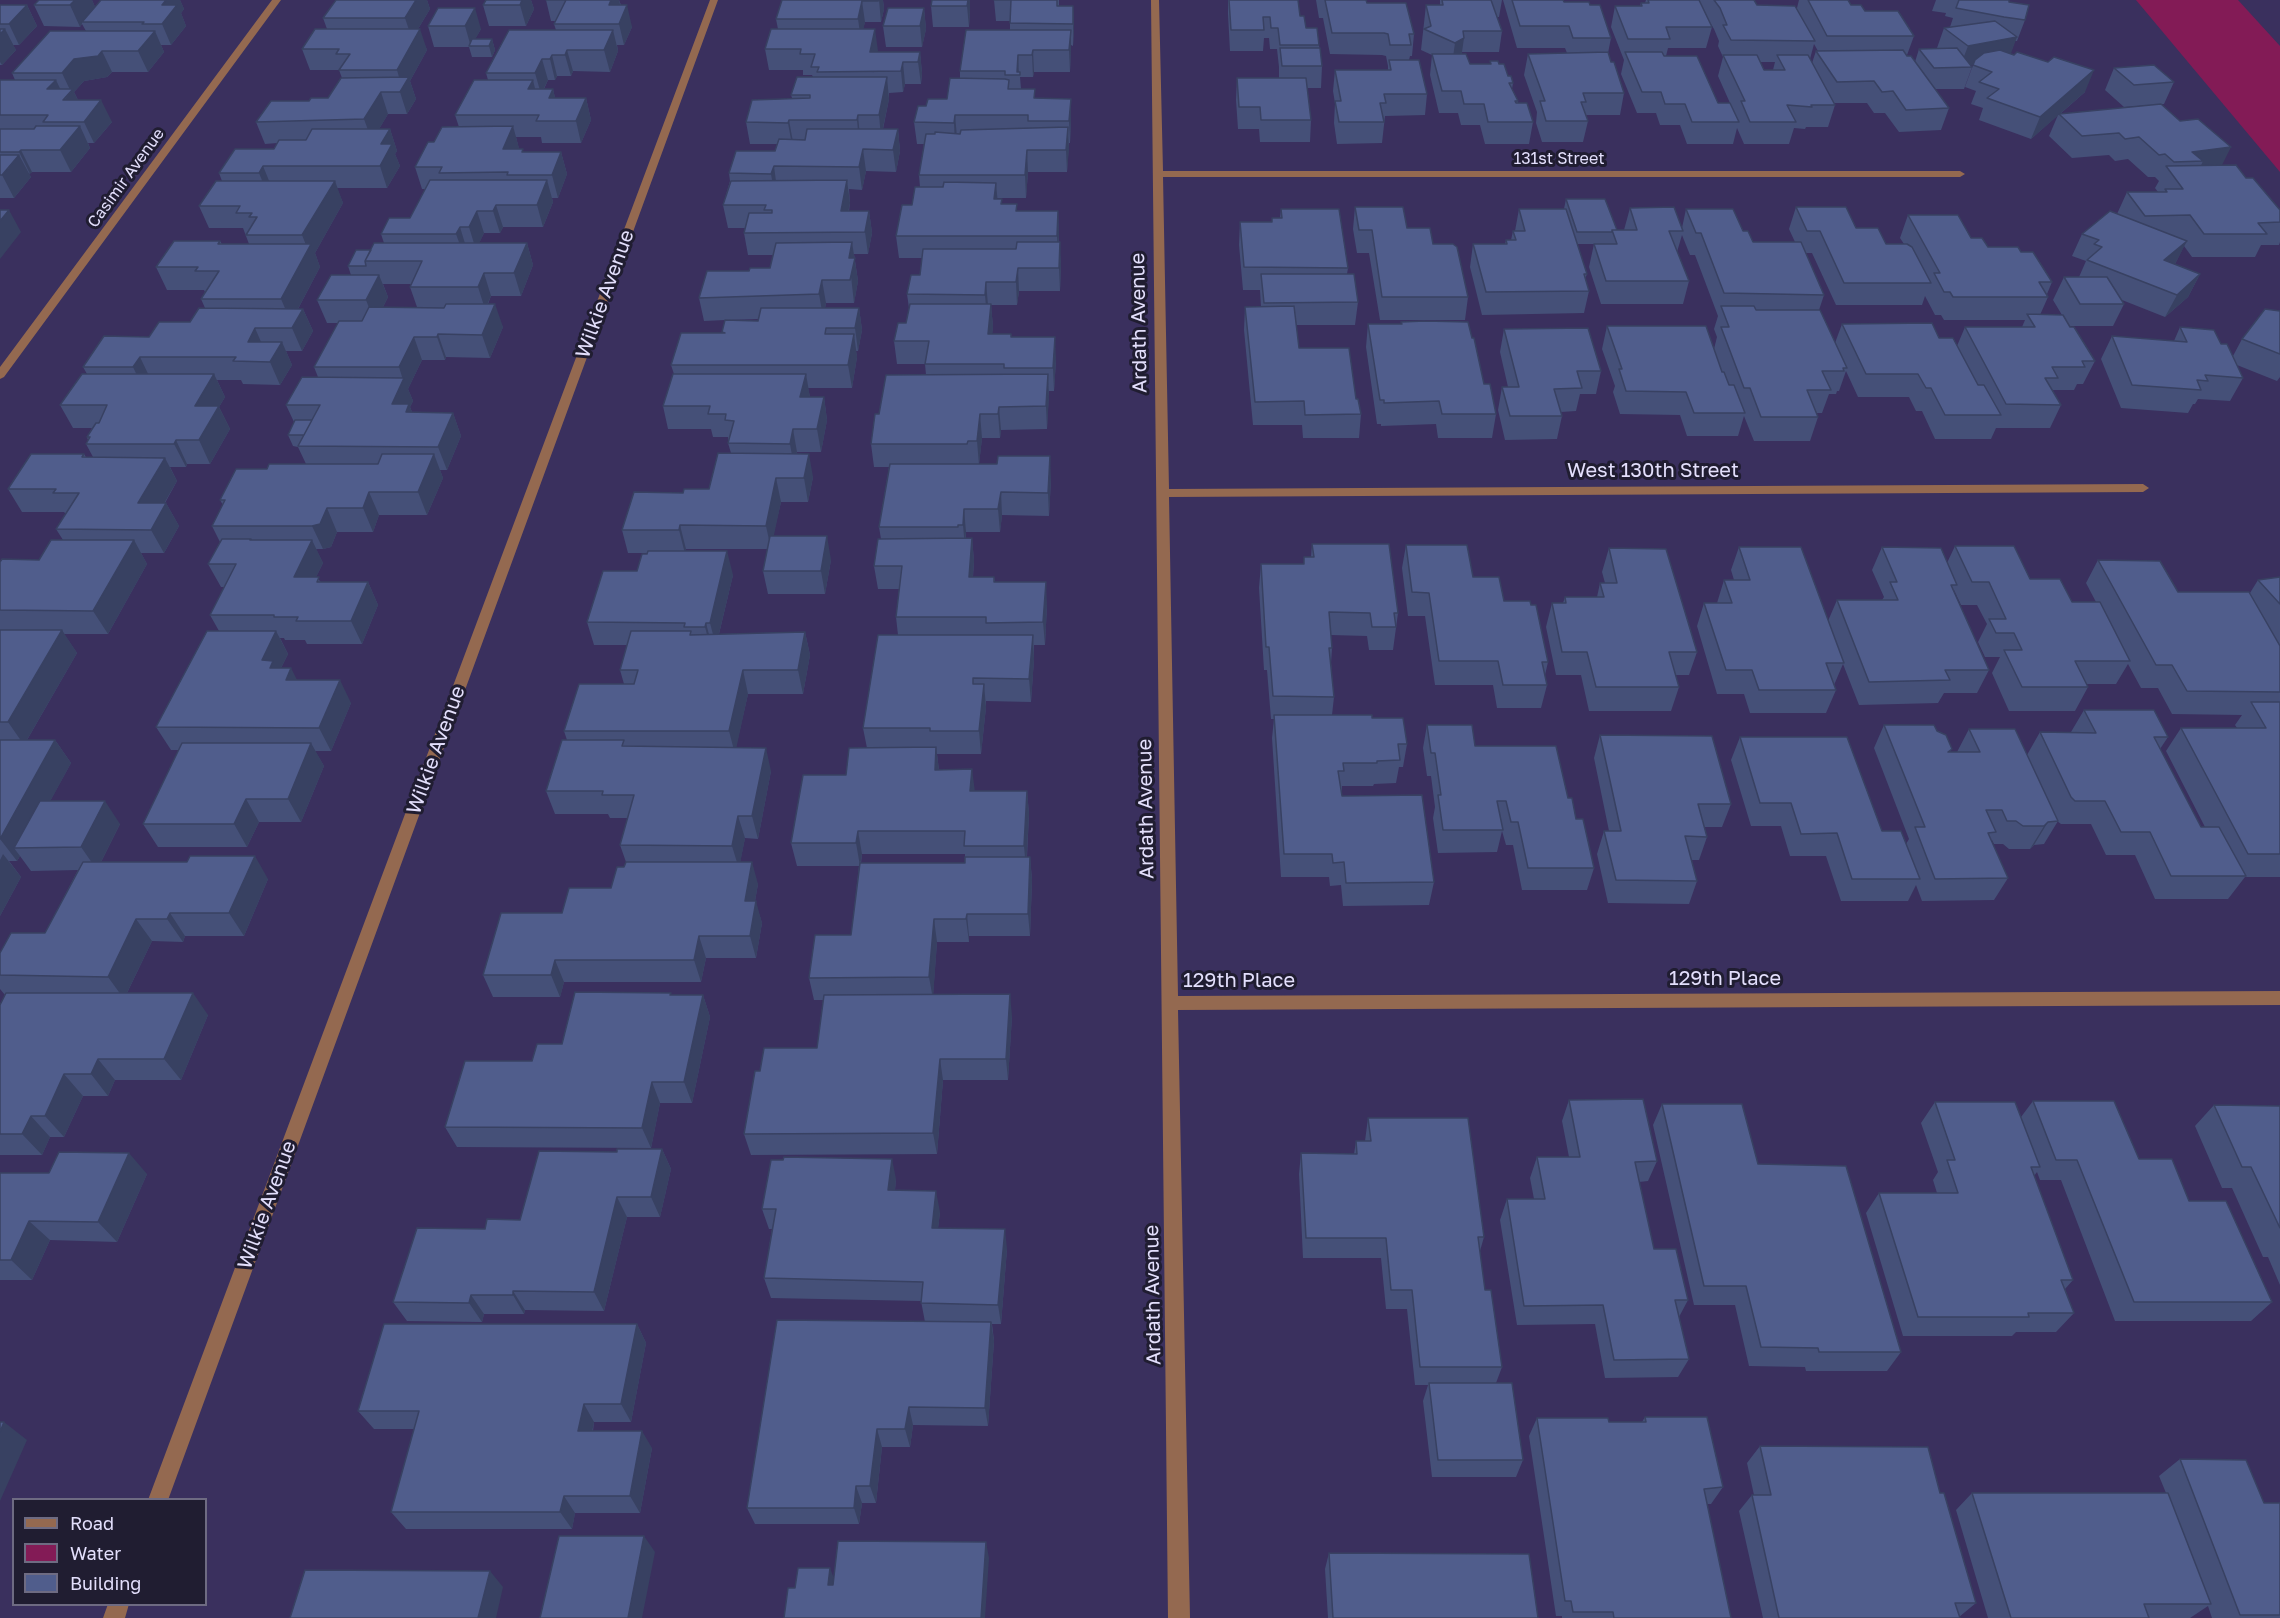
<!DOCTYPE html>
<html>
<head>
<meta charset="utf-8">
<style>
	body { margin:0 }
	#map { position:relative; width:2280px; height:1618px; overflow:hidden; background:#3a305e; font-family:"Golos Text",sans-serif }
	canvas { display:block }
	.legend { position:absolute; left:12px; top:1498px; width:195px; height:108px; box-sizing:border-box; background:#201d31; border:2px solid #6e6b82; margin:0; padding:8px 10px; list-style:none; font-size:18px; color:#e3dffc }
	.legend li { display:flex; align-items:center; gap:12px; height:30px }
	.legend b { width:30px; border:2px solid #6e6b82 }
</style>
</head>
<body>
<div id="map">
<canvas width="2280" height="1618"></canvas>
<ul class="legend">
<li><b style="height:8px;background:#946950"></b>Road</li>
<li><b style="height:16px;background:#831b56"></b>Water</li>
<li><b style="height:16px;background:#505d8c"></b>Building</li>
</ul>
</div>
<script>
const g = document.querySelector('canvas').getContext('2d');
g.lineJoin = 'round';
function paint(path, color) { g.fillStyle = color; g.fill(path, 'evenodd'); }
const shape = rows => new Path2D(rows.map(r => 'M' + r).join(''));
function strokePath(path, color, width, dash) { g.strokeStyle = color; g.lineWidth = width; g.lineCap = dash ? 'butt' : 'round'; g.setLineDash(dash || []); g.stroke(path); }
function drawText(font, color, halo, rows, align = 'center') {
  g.font = font + ' "Golos Text",sans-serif'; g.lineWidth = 6; g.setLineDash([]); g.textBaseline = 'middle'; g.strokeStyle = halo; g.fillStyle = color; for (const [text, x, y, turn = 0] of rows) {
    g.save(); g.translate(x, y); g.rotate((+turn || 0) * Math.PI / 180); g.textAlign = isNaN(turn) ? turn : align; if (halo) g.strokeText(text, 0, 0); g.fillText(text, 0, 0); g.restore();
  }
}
const water = shape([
	[2136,0,2238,0,2280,46,2280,172]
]);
const minor = shape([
	[272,0,281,0,4,377,0,379,0,367,272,0],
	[710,0,718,0,168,1500,148,1500,710,0],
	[1151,0,1159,0,1163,171,1960,171,1965,174,1960,177,1163,177,1169,489,2143,484,2149,488,2143,492,1169,497,1178,996,2280,991,2280,1005,1178,1010,1190,1618,1168,1618,1151,0],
	[108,1604,129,1604,125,1618,103,1618,108,1604]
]);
const wall = shape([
	[39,0,92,0,95,7,101,0,180,0,184,9,181,13,186,26,171,45,161,45,164,52,148,72,112,72,107,77,84,81,74,92,78,100,112,122,94,143,88,143,90,148,71,172,32,172,29,174,31,177,14,198,0,198,0,80,15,80,12,73,86,31,82,24,80,27,44,26,34,5],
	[336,0,427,0,430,9,418,29,427,50,410,81,416,99,407,114,388,114,379,129,390,129,397,151,395,154,400,166,387,188,337,188,343,203,315,253,320,267,298,309,303,309,313,331,302,351,286,351,292,365,280,385,243,384,241,380,217,380,225,397,219,407,230,429,210,464,187,464,186,467,170,467,177,481,165,503,166,503,179,526,164,553,141,553,147,564,108,634,64,634,77,653,27,740,55,740,71,763,50,801,120,824,101,862,268,879,244,936,185,936,183,942,152,941,127,993,208,1015,181,1080,115,1080,108,1096,83,1096,64,1137,50,1137,42,1155,0,1155,0,1005,5,995,0,989,0,953,45,933,78,870,31,871,20,856,17,861,9,861,21,877,0,916,0,562,39,560,63,540,56,529,66,514,64,512,22,512,8,489,84,454,86,457,93,457,86,444,88,440,87,437,92,428,73,428,60,405,87,374,83,367,149,337,190,322,205,308,201,299,205,292,204,290,167,290,156,267,220,241,222,244,249,244,243,228,209,228,199,206,222,181,219,173,274,149,277,143,265,144,256,122,309,101,328,98,342,78,339,70,310,70,302,49,327,29,323,18],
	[531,0,534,9,526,26,489,26,483,5],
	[546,0,619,0,621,5,632,27,624,45,617,45,618,51,610,72,573,71,571,76,557,76,555,80,548,80,544,89,553,89,555,98,586,98,591,120,581,143,542,143,541,137,516,137,519,149,524,152,561,152,567,174,558,198,552,198,553,202,543,227,503,227,500,233,484,233,479,243,527,243,533,265,521,296,491,296,488,304,503,327,490,358,446,357,445,360,422,360,408,389,413,401,410,407,412,412,453,413,461,436,447,470,440,470,443,478,427,515,379,515,373,532,337,532,331,547,323,549,316,549,323,563,316,577,321,582,368,582,378,605,362,644,307,644,305,640,285,640,284,638,280,638,288,654,281,668,297,680,351,703,331,751,315,751,324,766,301,822,259,822,247,847,158,847,143,824,179,750,171,750,156,727,219,631,210,615,224,587,221,587,208,564,220,542,212,526,223,505,220,500,267,469,306,464,298,447,293,446,288,435,294,422,286,405,318,377,314,367,338,323,327,323,317,300,351,275,348,266,371,250,384,243,381,234,410,218,425,189,422,189,415,167,434,142,459,127,455,115,488,80,486,73,556,30,554,24,556,21,551,21],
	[383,284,411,284,410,287,417,307,383,307,388,297],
	[782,0,883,0,884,9,881,22,865,22,863,29,877,52,920,52,922,73,921,84,905,84,903,92,889,93,889,99,883,129,898,129,900,151,896,172,866,171,862,190,849,189,850,203,849,211,869,211,872,233,868,254,854,254,858,281,854,303,826,303,825,308,859,308,862,330,858,351,856,351,857,357,852,388,808,388,810,397,824,397,827,420,821,452,797,452,797,454,813,477,808,502,781,502,773,536,831,560,825,594,768,594,763,571,768,549,686,549,685,551,733,575,719,634,805,632,810,655,803,694,748,694,736,747,771,771,758,839,745,838,740,862,758,884,755,901,762,923,756,958,706,958,701,982,564,982,560,997,493,997,483,975,562,913,611,888,624,867,626,862,620,845,628,818,610,818,608,814,555,814,546,791,567,740,564,731,624,684,620,670,627,645,594,645,587,622,637,571,647,554,647,553,628,553,622,530,683,493,709,489,731,453,728,443,728,437,713,437,711,429,668,429,663,406,674,374,671,365,722,333,725,320,704,321,699,298,749,271,770,268,773,255,748,255,744,233,745,228,728,228,723,205,730,181,729,173,775,151,777,144,750,144,746,122,792,98,791,95,813,77,812,75,803,75,803,70,769,70,765,49,778,29,776,19],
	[758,319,758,321,729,320],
	[970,0,970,9,969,27,933,27,931,6],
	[994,0,1059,0,1059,6,1073,6,1074,27,1073,46,1071,45,1070,72,1034,72,1033,77,1020,77,1021,89,1071,120,1070,143,1069,143,1067,172,1028,172,1026,198,997,198,997,199,1002,204,1017,204,1017,211,1058,211,1059,242,1061,265,1060,291,1019,291,1017,305,991,305,993,327,992,334,1011,337,1056,360,1054,391,1049,391,1047,429,1001,430,1000,438,982,438,979,464,1051,479,1049,516,1002,515,1000,532,966,532,966,538,972,538,974,561,973,577,994,577,995,582,1047,605,1045,645,1034,645,1034,659,1031,702,986,701,986,707,981,754,937,754,939,770,975,791,1027,791,1029,814,1027,857,1030,857,1032,880,1030,936,969,936,969,942,937,942,933,995,1012,1016,1008,1080,943,1080,937,1154,751,1155,744,1134,760,1071,817,1048,823,1000,814,1000,809,978,851,935,859,866,797,866,791,843,867,748,863,728,898,635,896,617,899,589,878,589,874,566,881,539,879,527,889,467,874,467,871,444,879,414,926,375,925,364,897,364,894,341,906,323,909,308,907,294,920,275,922,258,899,258,896,236,912,205,920,187,919,175,924,144,917,144,914,122,926,106,947,99,960,78,960,71,1010,30,1010,21,996,21],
	[862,854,965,854,965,863,861,863],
	[1228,0,1298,0,1300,16,1306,28,1319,45,1322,66,1321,88,1307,88,1311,120,1310,142,1260,142,1259,129,1238,129,1236,100,1237,78,1279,78,1279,67,1277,49,1270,49,1269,38,1264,38,1263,51,1230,51,1228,14],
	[1316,0,1366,0,1367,3,1414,34,1412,56,1410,56,1409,60,1427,94,1425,115,1385,116,1382,143,1337,144,1334,123,1335,103,1333,91,1335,70,1388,70,1388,66,1386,56,1382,55,1330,54,1323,18,1319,18],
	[1440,0,1502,0,1499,17,1497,17,1502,31,1499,52,1462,52,1462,54,1470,64,1490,64,1490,61,1499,64,1508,76,1513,83,1512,89,1518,101,1518,103,1533,122,1529,144,1485,144,1480,125,1461,125,1458,113,1439,113,1430,75,1432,55,1421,50,1426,5,1440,5],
	[1503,0,1563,0,1564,2,1590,5,1611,38,1608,53,1624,93,1620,115,1586,115,1588,121,1583,142,1542,142,1536,123,1537,112,1524,75,1528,54,1567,53,1565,48,1517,48],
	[1646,0,1754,0,1757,5,1797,8,1799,0,1848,0,1851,5,1914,36,1907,55,1915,62,1919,49,1937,48,1944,28,1950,27,1953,18,1945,16,1946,13,1932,11,1936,0,2009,0,2009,2,2025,20,2017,41,2015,41,2010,54,2085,92,2060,114,2161,104,2222,165,2246,178,2280,210,2280,242,2279,245,2261,245,2255,257,2192,257,2184,246,2175,264,2200,274,2188,297,2165,317,2122,300,2124,304,2113,326,2070,326,2095,361,2083,384,2077,384,2074,390,2052,390,2061,405,2050,428,1996,428,1991,439,1935,439,1922,411,1916,411,1909,397,1858,397,1846,371,1839,391,1837,391,1836,394,1829,394,1822,413,1816,413,1818,417,1810,441,1754,441,1744,416,1738,436,1687,436,1680,415,1620,414,1613,392,1615,386,1602,349,1607,326,1714,349,1717,337,1714,329,1718,316,1695,255,1690,255,1682,235,1677,252,1689,281,1683,304,1601,304,1589,267,1594,244,1609,244,1577,244,1587,274,1585,279,1589,291,1584,313,1482,315,1470,267,1473,244,1505,244,1506,240,1511,240,1513,231,1515,231,1519,209,1564,209,1566,199,1617,230,1624,230,1630,208,1682,228,1686,209,1743,231,1753,242,1795,242,1789,229,1796,207,1856,228,1886,244,1904,244,1900,238,1908,215,1971,238,1988,247,2021,252,2052,282,2047,294,2048,297,2040,315,2062,315,2053,300,2064,277,2079,277,2086,261,2072,256,2082,234,2117,214,2127,192,2158,192,2155,188,2159,181,2155,177,2148,177,2128,159,2115,161,2109,155,2072,158,2049,136,2058,115,2031,139,1979,120,1983,108,1971,104,1976,91,1965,87,1973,65,1970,65,1972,67,1964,89,1935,89,1949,108,1941,130,1899,132,1885,113,1874,113,1867,103,1834,103,1835,105,1828,127,1806,127,1805,129,1794,128,1789,144,1744,144,1737,128,1733,144,1687,144,1680,125,1660,125,1656,113,1637,113,1621,74,1624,60,1611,27,1615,6,1640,6,1641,3,1645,3],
	[1709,21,1714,29,1719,41,1718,46,1723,57,1718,76,1730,103,1718,103,1666,56,1668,48,1706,48,1712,27],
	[1814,44,1818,51,1816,51,1812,63,1810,59],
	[1760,62,1775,62,1773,70,1764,70],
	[1806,253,1812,253,1836,305,1922,305,1925,296,1935,315,1941,315,1944,320,2025,320,2022,327,1965,327,1957,346,1939,338,1842,324,1835,343,1819,310,1824,295],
	[0,5,27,5,37,26,19,45,13,45,16,50,2,65,0,65],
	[438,8,481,29,475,39,492,39,495,50,492,57,472,57,469,47,434,47,428,26],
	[924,8,926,29,922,47,886,47,883,26],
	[2114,68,2174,82,2164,104,2124,107,2105,90],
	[1355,207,1407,228,1433,244,1468,297,1465,320,1380,320,1369,253,1357,253,1353,229],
	[1281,209,1348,268,1347,274,1358,302,1355,325,1296,325,1299,348,1356,399,1361,414,1359,438,1303,438,1302,425,1253,425,1244,330,1245,307,1261,307,1260,290,1243,290,1239,245,1240,222,1272,222,1272,218,1280,218],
	[2280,311,2280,377,2277,381,2237,365,2243,378,2230,401,2198,399,2195,404,2193,404,2188,413,2121,408,2101,359,2112,336,2174,341,2180,327,2221,344,2233,356,2242,339],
	[1401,322,1472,338,1484,384,1496,414,1492,438,1438,438,1436,424,1381,426,1381,424,1377,424,1366,347,1368,324,1401,324],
	[1504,329,1601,371,1596,394,1580,394,1576,411,1561,412,1562,416,1557,439,1505,440,1498,410,1502,387,1508,387,1500,352],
	[1312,544,1398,613,1393,650,1369,650,1367,636,1331,635,1332,648,1331,663,1334,697,1332,715,1372,718,1407,744,1403,767,1399,767,1396,783,1374,784,1373,786,1342,786,1342,796,1434,882,1429,905,1343,906,1341,885,1330,886,1329,877,1281,877,1272,738,1274,719,1271,719,1267,670,1264,670,1259,588,1261,564,1304,564,1304,557,1311,557],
	[1406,545,1473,577,1504,601,1548,662,1545,675,1547,685,1541,708,1497,708,1493,685,1435,685,1425,616,1408,616,1402,568],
	[1955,546,2030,579,2072,602,2096,602,2086,583,2098,560,2178,592,2250,593,2258,580,2280,577,2280,645,2278,642,2280,646,2280,877,2245,877,2228,899,2155,899,2135,855,2106,855,2091,824,2061,824,2057,821,2058,821,2044,844,2034,845,2030,849,2009,849,2003,844,1994,844,1992,840,1991,841,2008,878,1994,900,1922,901,1916,885,1908,901,1841,901,1826,856,1790,856,1781,826,1751,826,1731,760,1740,737,1882,831,1906,844,1909,839,1874,748,1884,725,1937,731,1952,749,1950,752,1957,752,1969,729,2027,755,2040,732,2071,732,2084,710,2168,737,2160,749,2201,827,2205,827,2166,751,2181,728,2237,728,2235,725,2242,715,2172,714,2158,688,2141,688,2128,664,2116,684,2086,684,2088,687,2075,711,2009,711,1992,673,2000,657,1985,657,1978,642,1987,624,1977,605,1961,605,1954,590,1954,592,1989,670,1977,693,1944,693,1938,703,1859,705,1843,664,1834,685,1836,690,1826,713,1750,713,1744,694,1717,694,1697,626,1704,603,1717,603,1724,580,1734,580,1731,570,1739,547,1828,621,1837,600,1882,600,1884,597,1872,570,1882,547,1947,563],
	[1609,548,1697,652,1689,675,1675,675,1679,687,1671,711,1589,711,1581,675,1556,675,1546,627,1552,603,1563,603,1565,597,1597,597,1600,583,1605,583,1602,572],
	[1427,725,1475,746,1568,798,1594,868,1587,890,1522,890,1513,845,1506,845,1502,831,1497,852,1438,853,1433,818,1435,807,1431,776,1427,776,1423,748],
	[1600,735,1731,804,1722,827,1704,827,1707,837,1699,860,1691,860,1697,881,1689,904,1608,903,1597,854,1604,831,1609,831,1594,758],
	[671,993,671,995,703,995,710,1017,692,1103,660,1103,651,1148,457,1147,445,1127,532,1061,562,1044],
	[1569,1100,1657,1161,1648,1181,1639,1182,1654,1249,1688,1300,1679,1317,1689,1359,1678,1377,1605,1378,1595,1324,1517,1325,1500,1220,1507,1199,1534,1199,1530,1178,1537,1157,1569,1157,1562,1121],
	[2033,1101,2139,1159,2189,1201,2272,1302,2251,1321,2115,1321,2061,1180,2040,1180,2037,1172,2034,1176,2073,1280,2065,1289,2074,1313,2056,1332,2016,1332,2012,1336,1903,1336,1866,1213,1879,1193,1937,1193,1933,1180,1938,1172,1921,1123,1935,1102,2021,1117],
	[1662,1104,1758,1164,1901,1352,1887,1371,1806,1371,1805,1367,1749,1366,1735,1305,1694,1305,1653,1125],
	[2214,1105,2280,1106,2280,1285,2268,1257,2263,1257,2232,1188,2222,1188,2195,1126],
	[1368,1118,1484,1237,1480,1251,1485,1290,1502,1367,1496,1383,1523,1460,1516,1477,1432,1477,1423,1401,1428,1385,1415,1385,1407,1309,1386,1309,1381,1258,1303,1258,1299,1174,1301,1153,1354,1154,1356,1141,1365,1141],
	[662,1149,671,1169,660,1217,627,1217,604,1311,525,1310,524,1314,484,1314,482,1322,407,1321,393,1302,485,1229,520,1220,617,1152],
	[0,1173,147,1174,117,1242,50,1240,32,1280,0,1280],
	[896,1179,895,1190,940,1212,938,1228,1007,1249,1001,1324,992,1324,994,1341,988,1426,913,1425,910,1447,882,1447,876,1503,862,1503,859,1524,755,1524,747,1508,925,1322,921,1301,771,1298,764,1278,772,1229,769,1229,762,1209],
	[637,1324,646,1343,631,1422,594,1422,593,1431,652,1448,640,1513,575,1513,572,1529,406,1529,391,1512,414,1429,374,1429,358,1411],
	[1645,1417,1723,1487,1711,1504,1707,1504,1731,1618,1562,1618,1562,1616,1556,1616,1529,1436,1537,1418,1609,1422,1642,1422],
	[1760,1446,1940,1493,1976,1603,1959,1617,1960,1618,1763,1618,1739,1511,1752,1495,1754,1495,1747,1463],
	[2180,1459,2264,1503,2280,1503,2280,1618,2212,1618,2208,1606,2190,1618,1988,1618,1956,1510,1972,1493,2166,1493,2159,1476],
	[1329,1553,1538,1618,1328,1618,1325,1569]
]);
const shadedWall = shape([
	[75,0,92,0,96,9,82,22,82,24,80,27,70,5],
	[166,0,180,0,184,9,181,13,186,26,171,45,162,24,162,5],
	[416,0,427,0,430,9,412,39,405,18],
	[522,0,531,0,534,9,526,26,520,5],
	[611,0,619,0,621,9,609,5],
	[879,0,883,0,884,9,881,22],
	[968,0,970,0,970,9,969,27,967,6],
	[862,1,865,22,861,40,858,19],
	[27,5,37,26,19,45,9,24],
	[627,5,632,27,624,45,619,24],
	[1073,6,1074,27,1073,46],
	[475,8,481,29,471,47,465,26],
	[924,8,926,29,922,47,920,26],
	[5,29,16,50,2,65,0,62,0,34],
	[420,29,427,50,410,81,416,99,407,114,400,92,402,88,397,70],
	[875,29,878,51,873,73,870,52],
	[613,30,618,51,610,72,604,50],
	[1071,30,1071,51,1070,72,1069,50],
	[155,31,164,52,148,72,138,51],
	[2017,37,2009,59,1960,67,1968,46],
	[1464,38,1461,59,1452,64,1455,43],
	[492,39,495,50,492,57,489,46],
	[567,50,573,71,571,76,565,55],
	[1033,50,1034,72,1033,77,1032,55],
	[102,51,112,72,107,77,84,81,74,92,83,111,74,122,65,103,47,89,56,80,65,99,71,92,62,73,74,59],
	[920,52,922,73,921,84,918,62],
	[552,55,557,76,555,80,550,59],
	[1018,55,1019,75,1017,75],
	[542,59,548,80,541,94,535,73],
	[903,62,905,84,903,92,901,71],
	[2094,70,2085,92,2031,139,2040,117],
	[887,77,889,99,881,137,879,115],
	[533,80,538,101,528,89],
	[553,89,558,111,549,98],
	[381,92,388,114,372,141,364,119],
	[586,98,591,120,581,143,576,121],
	[1071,99,1071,120,1070,143,1069,121],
	[101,100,112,122,94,143,84,122],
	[858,115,860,137,859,142,857,120],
	[955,115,957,137,955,145,954,123],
	[789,120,793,142,792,145,788,123],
	[80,126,90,148,71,172,60,150],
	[513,126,519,148,510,171,503,149],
	[1068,127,1069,149,1067,172,1066,150],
	[390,129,397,151,395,154,400,166,387,188,380,166,381,144],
	[898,129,900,151,896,172,893,150],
	[2231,147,2220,169,2198,172,2203,161,2192,152],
	[863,149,866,171,862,190,859,167],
	[21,150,32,172,30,174,19,152],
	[1027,150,1028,172,1026,198,1025,175],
	[561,152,567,174,558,198,552,175],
	[0,154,8,169,19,155,31,177,14,198,2,175],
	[263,166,272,188,268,195,259,173],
	[774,166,777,189,775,196,771,174],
	[547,180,553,202,543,227,537,205],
	[847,180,850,203,844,233,841,211],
	[335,181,343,203,315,253,320,267,291,322,281,299,308,250,302,235],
	[996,183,998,205,994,199],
	[496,205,503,227,500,233,493,211],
	[9,210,21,232,0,259,0,221],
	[477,211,484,233,476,250,469,227],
	[869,211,872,233,868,254,865,232],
	[1058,211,1059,233,1058,259,1057,236],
	[460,227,467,250,464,256,456,234],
	[2187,241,2175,264,2153,283,2164,260],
	[852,242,858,281,854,303,849,258],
	[1060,242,1061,265,1060,291,1059,268],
	[527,243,533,265,521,296,514,273],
	[1018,268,1019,291,1017,305,1016,282],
	[484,273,491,296,485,309,478,287],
	[2200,274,2188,297,2165,317,2177,295],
	[379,275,388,297,375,323,366,300],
	[822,280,826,303,823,317,819,294],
	[986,282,988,305,987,318,985,295],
	[495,304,503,327,490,358,482,335],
	[991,304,993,327,990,357,988,334],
	[859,308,862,330,858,351,855,328],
	[303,309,313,331,302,351,292,328],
	[255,328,265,351,248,342],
	[438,334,446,357,445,360,437,337],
	[854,334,857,357,852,388,848,365],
	[414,337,422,360,408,389,413,401,410,407,418,428,392,404,403,380,399,367],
	[1055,337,1056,360,1054,391,1053,368],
	[282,342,292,365,280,385,270,362],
	[140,357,151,380,144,390,133,367],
	[214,374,225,397,219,407,230,429,210,464,199,440,195,406],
	[806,374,810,397,800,397],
	[1048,374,1049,397,1047,429,1046,406],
	[824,397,827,420,821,452,817,429],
	[999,407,1001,430,1000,438,998,414],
	[453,413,461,436,447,470,438,447],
	[980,414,982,438,979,465,977,441],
	[793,429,797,452,794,467,790,444],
	[176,440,187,464,186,467,174,444],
	[434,454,443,478,427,515,418,492],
	[809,454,813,477,808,502,804,478],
	[1050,456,1051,479,1049,516,1048,493],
	[165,458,177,481,151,526,138,503],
	[776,478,781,502,771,549,766,526],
	[369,492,379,515,373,532,363,508],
	[1001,492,1002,515,1000,532,998,509],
	[166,503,179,526,164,553,151,530],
	[327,508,337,532,331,547,323,549,312,526],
	[964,509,966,532,965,548,963,525],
	[680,525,686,549,685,554,679,530],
	[827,536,831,560,825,594,821,571],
	[972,538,974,561,971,600,969,577],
	[134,540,147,564,108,634,93,611],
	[312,540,323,563,305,600,294,577],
	[727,551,733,575,716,646,710,623],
	[368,582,378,605,362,644,351,621],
	[1046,582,1047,605,1045,645,1043,622],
	[706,623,712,646,711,650,705,627],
	[62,630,77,653,24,745,8,722],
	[276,631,288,654,279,672,285,684,262,660],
	[805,632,810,655,803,694,798,670],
	[1033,635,1034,659,1031,702,1029,679],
	[291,668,303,692,286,680],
	[743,670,748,694,735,754,729,731],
	[340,680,351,703,331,751,319,728],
	[984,684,986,707,981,754,979,731],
	[55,740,71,763,25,848,14,848,20,856,17,861,0,839],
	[311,743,324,766,301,822,288,799],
	[936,747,939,770,935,770],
	[766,748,771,771,758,839,752,816],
	[972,769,975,792,970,791],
	[1027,791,1029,814,1026,869,1024,846],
	[246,799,259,822,247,847,234,824],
	[105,801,120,824,97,870,81,847],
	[738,816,745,838,739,869,732,846],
	[2048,822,2034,845,2030,849,2044,826],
	[858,831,862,854,860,866,856,843],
	[3,854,21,877,0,916,0,860],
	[255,856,268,879,244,936,229,913],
	[1030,857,1032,880,1030,936,1028,914],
	[752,862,758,884,751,923,745,901],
	[756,901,762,923,756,958,750,936],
	[170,913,185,936,183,942,167,919],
	[967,914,969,936,969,942,966,919],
	[136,919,152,941,124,999,108,977],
	[934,919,937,942,933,999,929,977],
	[699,936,706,958,701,982,694,960],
	[555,960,564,982,560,997,551,975],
	[193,993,208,1015,181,1080,164,1059],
	[1010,994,1012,1016,1008,1080,1006,1059],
	[703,995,710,1017,692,1103,684,1082],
	[98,1059,115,1080,108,1096,91,1074],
	[940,1059,943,1080,937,1154,933,1133],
	[64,1074,83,1096,64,1137,45,1116],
	[652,1082,660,1103,651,1148,642,1128],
	[31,1116,50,1137,42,1155,22,1134],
	[662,1149,671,1169,660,1217,651,1197],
	[129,1153,147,1174,117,1242,98,1222],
	[892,1159,896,1179,893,1211,888,1190],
	[936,1191,940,1212,936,1247,932,1228],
	[617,1197,627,1217,604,1311,594,1292],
	[29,1221,50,1240,32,1280,11,1260],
	[1005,1229,1007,1249,1001,1324,998,1305],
	[513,1291,525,1310,524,1314,513,1295],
	[471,1295,484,1314,482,1322,469,1303],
	[991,1322,994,1341,988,1426,985,1408],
	[637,1324,646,1343,631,1422,621,1404],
	[584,1404,594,1422,589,1448,578,1431],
	[909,1407,913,1425,910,1447,905,1429],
	[4,1422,27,1440,0,1501,0,1432],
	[877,1429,882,1447,876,1503,870,1486],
	[642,1431,652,1448,640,1513,630,1496],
	[856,1486,862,1503,859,1524,854,1508],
	[564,1496,575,1513,572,1529,560,1512],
	[644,1536,655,1552,642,1618,628,1618],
	[986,1542,989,1558,985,1618,981,1618],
	[830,1568,836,1584,835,1601,828,1585],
	[490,1571,503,1587,496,1618,478,1618]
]);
const building = shape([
	[39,0,75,0,70,5,34,5,39,0],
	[101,0,166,0,162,5,177,5,162,24,142,24,144,22,82,22,101,0],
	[336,0,416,0,405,18,323,18,336,0],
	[486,0,522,0,520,5,483,5,486,0],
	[546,0,611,0,609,5,627,5,619,24,554,24,566,0,546,0],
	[782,0,879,0,878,1,862,1,858,19,776,19,782,0],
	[932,0,968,0,967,6,931,6,932,0],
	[994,0,1057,0,1057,6,1073,6,1073,24,1010,23,1011,0,994,0],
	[1229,0,1298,0,1300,16,1304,16,1306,28,1317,28,1319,45,1280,45,1278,28,1271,28,1270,17,1263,17,1264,30,1231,30,1229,0],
	[1325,0,1366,0,1367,3,1406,3,1414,34,1409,34,1411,45,1390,45,1388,34,1384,33,1332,33,1325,0],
	[1442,0,1491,0,1502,31,1463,31,1464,38,1455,43,1424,29,1431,26,1426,5,1443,5,1442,0],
	[1512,0,1563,0,1564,2,1589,2,1590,5,1600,5,1611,38,1573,38,1569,26,1520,26,1512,0],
	[1648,0,1699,0,1712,27,1666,27,1670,39,1628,39,1615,6,1642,6,1641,3,1649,3,1648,0],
	[1714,0,1754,0,1757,5,1795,6,1815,41,1731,40,1723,25,1727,25,1720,8,1714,0],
	[1808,0,1848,0,1851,5,1861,5,1865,11,1898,11,1914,36,1827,36,1808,0],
	[1959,0,2009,0,2009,2,2029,5,2025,20,2004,17,1956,8,1959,0],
	[0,5,27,5,9,24,0,24,0,5],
	[438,8,475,8,465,26,428,26,438,8],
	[888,8,924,8,920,26,883,26,888,8],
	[1995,21,2017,37,1968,46,1944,28,1995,21],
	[0,29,5,29,0,34,0,29],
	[315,29,420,29,397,70,339,70,350,54,336,54,339,49,302,49,315,29],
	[771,29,875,29,870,52,920,52,918,62,903,62,901,71,817,72,819,67,811,67,815,54,800,54,801,49,765,49,771,29],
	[509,30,613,30,604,50,567,50,565,55,552,55,550,59,542,59,535,73,486,73,509,30],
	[966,30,1071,30,1069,50,1033,50,1032,55,1018,55,1017,72,1020,72,1020,75,1005,75,1005,71,960,71,966,30],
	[50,31,155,31,138,51,102,51,98,56,74,59,62,73,12,73,50,31],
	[472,39,492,39,489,46,469,46,472,39],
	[1280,48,1320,48,1322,66,1282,66,1280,48],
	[1957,48,1972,67,1934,68,1919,49,1957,48],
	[1903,50,1907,56,1911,56,1949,108,1906,110,1893,91,1882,92,1874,81,1837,82,1816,51,1903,50],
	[2000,50,2014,55,2017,52,2048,62,2054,57,2094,70,2040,117,1987,98,1999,89,1979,82,1992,72,1973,65,1975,60,1984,53,2000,50],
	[1608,52,1611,62,1614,62,1624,93,1583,93,1586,102,1581,102,1588,121,1546,121,1540,101,1545,101,1528,54,1608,52],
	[1625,52,1662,52,1664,56,1697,56,1718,103,1730,103,1739,122,1692,122,1685,104,1665,104,1661,92,1642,92,1625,52],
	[1432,54,1466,54,1470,64,1491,64,1490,61,1498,61,1499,64,1504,64,1508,76,1511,76,1513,83,1509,83,1518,101,1515,101,1516,103,1527,103,1533,122,1488,122,1484,104,1464,104,1461,91,1442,91,1432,54],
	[1723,55,1757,55,1764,70,1785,70,1777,55,1808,55,1835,105,1811,105,1812,107,1787,105,1796,122,1750,122,1741,101,1745,101,1723,55],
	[1389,60,1419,60,1427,94,1384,94,1386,103,1380,103,1384,122,1339,122,1335,101,1341,101,1335,70,1391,70,1389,60],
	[2154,65,2174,82,2134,85,2114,68,2154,65],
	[409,77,400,92,381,92,364,119,256,122,271,101,309,101,311,98,328,98,341,78,409,77],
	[797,77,887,77,879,115,858,115,857,120,789,120,788,123,746,122,752,100,810,98,810,95,791,95,797,77],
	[950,78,1005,79,1009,80,1008,89,1035,89,1034,98,1071,99,1069,121,1028,121,1028,115,955,115,954,123,914,122,918,106,926,106,928,99,947,99,950,78],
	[1237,78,1306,78,1311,120,1261,120,1260,107,1239,107,1237,78],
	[0,80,56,80,47,89,73,89,63,100,101,100,84,122,43,122,48,115,0,115,0,80],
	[474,80,533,80,528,89,553,89,549,98,586,98,576,121,536,121,539,115,455,115,474,80],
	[2161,104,2180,121,2198,119,2231,147,2192,152,2203,161,2174,162,2165,154,2159,155,2139,137,2125,139,2119,133,2082,136,2059,114,2161,104],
	[36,126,80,126,60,150,21,150,19,152,0,152,0,129,34,129,36,126],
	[513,126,503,149,523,149,522,152,561,152,552,175,507,175,508,172,439,173,442,167,415,167,428,142,434,142,442,127,513,126],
	[1068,127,1066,150,1027,150,1025,175,919,175,926,134,935,134,935,132,960,134,961,130,1068,127],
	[312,129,390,129,381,144,392,144,380,166,263,166,259,173,219,173,235,149,274,149,279,140,306,140,312,129],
	[807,129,898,129,893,150,863,149,859,167,774,166,771,174,729,173,736,151,775,151,779,139,805,140,807,129],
	[0,155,19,155,2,175,0,175,0,155],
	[2236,165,2246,178,2253,178,2280,210,2280,222,2258,223,2267,234,2204,234,2190,215,2145,216,2127,192,2167,192,2165,189,2183,189,2166,166,2236,165],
	[430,180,547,180,537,205,496,205,493,211,477,211,469,227,460,227,456,234,381,234,389,218,410,218,430,180],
	[847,180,841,211,869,211,865,232,744,233,749,213,772,213,772,210,764,210,766,205,723,205,731,181,847,180],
	[216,181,335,181,302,235,246,235,257,217,249,217,252,213,236,213,240,206,199,206,216,181],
	[944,182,996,183,994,199,1002,199,1001,204,1017,204,1016,211,1058,211,1057,236,896,236,902,205,912,205,915,187,943,187,944,182],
	[1566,199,1605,199,1617,230,1612,230,1612,232,1577,232,1566,199],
	[1355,207,1403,207,1407,228,1430,228,1433,244,1453,244,1457,247,1468,297,1382,297,1372,230,1359,230,1355,207],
	[1674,207,1683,231,1669,231,1689,281,1606,281,1594,244,1617,244,1612,230,1637,230,1630,208,1674,207],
	[1796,207,1846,207,1856,228,1878,228,1886,244,1907,244,1912,247,1931,283,1844,283,1820,231,1807,231,1796,207],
	[1281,209,1339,209,1348,268,1244,267,1240,222,1272,222,1272,218,1282,218,1281,209],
	[1519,209,1566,209,1587,274,1584,274,1589,291,1486,292,1473,244,1507,244,1506,240,1516,240,1513,231,1525,231,1519,209],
	[1686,209,1733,209,1743,231,1748,231,1753,242,1801,242,1824,295,1724,293,1701,233,1696,233,1686,209],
	[0,210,9,210,0,221,0,210],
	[2110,211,2187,241,2164,260,2200,274,2177,295,2087,260,2102,247,2094,244,2099,240,2082,234,2110,211],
	[1908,215,1958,215,1971,238,1982,238,1988,247,2018,247,2021,252,2033,252,2052,282,2039,282,2048,297,1953,297,1950,292,1944,292,1934,273,1940,273,1908,215],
	[174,241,220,241,218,244,311,244,281,299,201,299,219,271,195,271,198,267,156,267,174,241],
	[852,242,849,258,855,258,850,280,822,280,819,294,699,298,707,271,749,271,750,268,770,268,776,243,852,242],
	[1017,242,1060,242,1059,268,1018,268,1016,282,986,282,985,295,907,294,911,275,920,275,923,249,1016,249,1017,242],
	[374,243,527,243,514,273,484,273,478,287,410,287,422,261,365,261,374,243],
	[356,250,371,250,365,261,366,266,348,266,356,250],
	[1261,274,1354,274,1358,302,1264,303,1261,274],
	[331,275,379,275,366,300,317,300,331,275],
	[2064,277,2107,277,2124,304,2080,304,2064,277],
	[446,304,495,304,482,335,438,334,437,337,414,337,399,367,314,367,339,321,362,321,369,307,444,308,446,304],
	[910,304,991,304,988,334,1011,334,1011,337,1055,337,1053,368,1004,368,1004,364,925,364,929,341,894,341,898,323,906,323,910,304],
	[1294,306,1299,348,1349,348,1356,399,1358,399,1361,414,1305,415,1304,401,1255,402,1245,307,1294,306],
	[1721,306,1754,306,1756,310,1820,310,1847,368,1843,368,1844,371,1822,371,1831,390,1807,390,1818,417,1761,417,1750,388,1744,388,1721,327,1729,327,1721,306],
	[199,308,303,309,292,328,255,328,248,342,282,342,270,362,233,361,236,357,140,357,133,367,83,367,104,336,149,337,159,322,190,322,199,308],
	[761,308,859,308,855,328,826,328,825,334,854,334,848,365,671,365,681,333,725,333,722,332,725,320,758,321,761,308],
	[2265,309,2280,311,2280,354,2242,339,2265,309],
	[2027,314,2063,315,2070,327,2074,327,2095,361,2082,361,2085,367,2052,367,2058,378,2045,378,2061,405,2006,404,1965,327,2035,327,2027,314],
	[1425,321,1468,322,1472,338,1474,338,1484,384,1490,384,1496,414,1442,414,1439,401,1384,403,1384,400,1380,400,1368,324,1402,324,1401,322,1425,321],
	[1932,323,1939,338,1953,338,1978,385,1984,385,2001,415,1945,415,1931,388,1926,388,1918,374,1866,374,1842,324,1932,323],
	[1607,326,1706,326,1722,372,1724,372,1729,385,1734,385,1745,413,1694,413,1686,392,1626,391,1619,369,1622,369,1607,326],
	[2180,327,2214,330,2221,344,2227,344,2243,378,2205,375,2208,381,2197,380,2201,390,2132,385,2112,336,2187,342,2180,327],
	[1588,328,1601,371,1577,371,1582,388,1554,389,1562,416,1510,416,1502,387,1519,387,1504,329,1588,328],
	[82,374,214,374,195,406,219,406,199,440,176,440,174,444,86,444,90,437,87,437,96,423,99,423,107,405,60,405,82,374],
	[673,374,806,374,800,397,824,397,817,429,793,429,790,444,728,443,734,421,725,420,726,414,708,414,710,406,663,406,673,374],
	[1048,374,1046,406,999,407,998,414,980,414,977,441,968,441,967,444,871,444,875,414,879,414,886,375,1048,374],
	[302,377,404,378,392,404,409,404,406,412,453,413,438,447,298,446,320,405,286,405,302,377],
	[295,420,312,420,304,435,288,435,295,420],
	[718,453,809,454,804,478,776,478,766,526,680,525,679,530,622,530,634,492,683,493,684,489,709,489,718,453],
	[31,454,84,454,82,457,165,458,138,503,166,503,151,530,56,529,79,493,53,493,56,489,8,489,31,454],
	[382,454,434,454,418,492,369,492,363,508,327,508,320,524,312,526,212,526,225,500,220,500,236,469,267,469,269,464,378,464,382,454],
	[998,456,1050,456,1048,493,1001,492,998,509,964,509,963,525,958,525,958,527,879,527,890,464,997,464,998,456],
	[770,536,827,536,821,571,763,571,770,536],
	[972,538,969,577,994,577,994,582,1046,582,1043,622,986,623,986,617,896,617,902,566,874,566,878,539,972,538],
	[222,539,251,539,250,540,312,540,294,577,319,577,317,582,368,582,351,621,296,621,298,617,274,617,274,615,210,615,236,564,208,564,222,539],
	[51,540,134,540,93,611,0,610,0,562,2,559,39,560,51,540],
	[1312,544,1389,544,1398,613,1394,613,1396,627,1372,627,1370,613,1329,612,1332,648,1329,648,1334,697,1273,696,1269,647,1266,647,1261,564,1304,564,1304,557,1314,557,1312,544],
	[1406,545,1467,545,1473,577,1499,577,1504,601,1530,601,1531,605,1536,605,1548,662,1542,662,1547,685,1503,685,1498,661,1439,661,1429,593,1412,592,1406,545],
	[1955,546,2014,546,2030,579,2060,579,2072,602,2100,602,2130,661,2075,661,2088,687,2022,687,2004,650,2022,650,2014,633,1996,633,1989,619,2006,619,1989,582,1972,582,1955,546],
	[1739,547,1801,547,1844,663,1826,663,1836,690,1759,690,1752,670,1726,670,1704,603,1732,603,1724,580,1750,580,1739,547],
	[1882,547,1941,548,1957,585,1951,585,1989,670,1945,670,1950,680,1869,682,1837,600,1898,600,1890,582,1897,582,1882,547],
	[1609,548,1666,549,1697,652,1669,652,1679,687,1596,687,1587,652,1562,652,1552,603,1566,603,1565,597,1604,597,1600,583,1617,583,1609,548],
	[648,551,727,551,710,623,706,623,705,627,684,627,685,623,587,622,603,571,637,571,642,554,647,554,648,551],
	[2098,560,2160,561,2178,592,2249,592,2280,646,2280,692,2187,691,2172,665,2156,665,2098,560],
	[2280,577,2280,604,2258,580,2280,577],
	[0,630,62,630,8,722,0,722,0,630],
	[207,631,276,631,262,660,273,661,270,668,291,668,286,680,340,680,319,728,156,727,207,631],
	[631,631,691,631,690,635,805,632,798,670,743,670,729,731,564,731,579,684,634,684,638,670,620,670,631,631],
	[878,635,1033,635,1029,679,973,678,973,684,984,684,979,731,930,731,930,728,863,728,878,635],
	[2251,702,2280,702,2280,854,2248,854,2181,728,2266,728,2251,702],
	[2084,710,2154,710,2168,737,2154,737,2201,827,2219,827,2246,876,2171,876,2150,832,2121,832,2105,801,2075,801,2071,797,2040,732,2096,733,2084,710],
	[1274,715,1372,715,1372,718,1403,718,1407,744,1398,744,1400,760,1377,761,1377,763,1343,763,1344,771,1338,771,1342,796,1422,795,1434,882,1346,883,1344,862,1333,863,1332,854,1284,854,1274,715],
	[1427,725,1472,725,1475,746,1556,746,1568,798,1572,798,1576,819,1583,819,1594,868,1528,868,1518,822,1511,822,1506,801,1497,801,1503,830,1443,830,1438,795,1441,795,1435,753,1431,753,1427,725],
	[1884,725,1934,725,1937,731,1946,735,1952,749,1948,752,1980,752,1969,729,2015,729,2058,821,2048,822,2044,826,2023,826,2016,821,2007,821,2002,810,1986,810,1996,832,1988,833,2008,878,1935,879,1915,827,1925,827,1884,725],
	[1600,735,1712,736,1731,804,1698,804,1707,837,1685,836,1697,881,1616,880,1604,831,1621,831,1600,735],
	[1740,737,1847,737,1882,831,1901,831,1920,879,1852,879,1837,833,1801,834,1791,803,1760,803,1740,737],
	[0,740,55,740,0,839,0,740],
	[562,740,624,740,622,746,766,748,752,816,738,816,732,846,620,845,634,795,602,795,603,791,546,791,562,740],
	[182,743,311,743,288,799,246,799,234,824,143,824,182,743],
	[936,747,935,770,972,769,970,791,1027,791,1024,846,964,846,965,831,858,831,856,843,791,843,803,775,846,775,849,748,936,747],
	[40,801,105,801,81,847,14,848,40,801],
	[190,856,255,856,229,913,170,913,167,919,136,919,108,977,0,975,0,953,11,933,45,933,83,862,187,862,190,856],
	[965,857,1030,857,1028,914,967,914,966,919,934,919,929,977,809,978,815,935,851,935,860,863,965,863,965,857],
	[626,862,752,862,745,901,756,901,750,936,699,936,694,960,555,960,551,975,483,975,501,913,562,913,569,888,611,888,617,867,624,867,626,862],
	[575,992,671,993,670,995,703,995,684,1082,652,1082,642,1128,445,1127,465,1061,532,1061,537,1044,562,1044,575,992],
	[6,993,193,993,164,1059,98,1059,91,1074,64,1074,45,1116,31,1116,22,1134,0,1134,0,1005,6,993],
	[1010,994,1006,1059,940,1059,933,1133,744,1134,755,1071,760,1071,764,1048,817,1048,824,995,1010,994],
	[1643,1099,1657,1161,1635,1162,1654,1249,1676,1249,1688,1300,1675,1300,1689,1359,1614,1360,1603,1305,1524,1306,1507,1199,1545,1199,1537,1157,1580,1157,1569,1100,1643,1099],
	[2033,1101,2114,1101,2139,1159,2172,1159,2189,1201,2226,1201,2272,1302,2134,1302,2077,1160,2056,1160,2033,1101],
	[1935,1102,2015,1102,2040,1167,2031,1167,2073,1280,2061,1280,2074,1313,2028,1313,2029,1317,1918,1317,1879,1193,1958,1193,1947,1160,1955,1160,1935,1102],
	[1662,1104,1742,1104,1758,1164,1846,1166,1901,1352,1819,1352,1818,1348,1761,1347,1746,1286,1704,1286,1662,1104],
	[2214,1105,2280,1106,2280,1228,2251,1167,2242,1167,2214,1105],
	[1368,1118,1468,1118,1484,1237,1478,1237,1485,1290,1491,1290,1502,1367,1420,1367,1412,1290,1391,1290,1386,1238,1306,1238,1301,1153,1357,1154,1356,1141,1371,1141,1368,1118],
	[617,1149,662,1149,651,1197,617,1197,594,1292,513,1291,513,1295,471,1295,469,1303,393,1302,417,1228,485,1229,487,1219,520,1220,539,1151,617,1152,617,1149],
	[59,1152,129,1153,98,1222,29,1221,11,1260,0,1260,0,1173,49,1173,59,1152],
	[784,1157,892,1159,888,1190,936,1191,932,1228,1005,1229,998,1305,921,1303,923,1282,764,1278,776,1209,762,1209,771,1160,783,1160,784,1157],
	[777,1320,991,1322,985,1408,909,1407,905,1429,877,1429,870,1486,856,1486,854,1508,747,1508,777,1320],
	[384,1324,637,1324,621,1404,584,1404,578,1431,642,1431,630,1496,564,1496,560,1512,391,1512,419,1411,358,1411,384,1324],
	[1429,1383,1512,1383,1523,1460,1438,1460,1429,1383],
	[1645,1417,1707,1417,1723,1487,1704,1489,1731,1618,1614,1618,1613,1612,1573,1612,1571,1601,1565,1601,1537,1418,1608,1418,1609,1422,1646,1422,1645,1417],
	[0,1422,4,1422,0,1432,0,1422],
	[1760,1446,1928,1447,1940,1493,1944,1493,1976,1603,1955,1603,1960,1618,1779,1618,1752,1495,1771,1495,1760,1446],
	[2180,1459,2246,1460,2264,1503,2280,1503,2280,1615,2240,1615,2180,1459],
	[1972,1493,2168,1493,2211,1604,2144,1604,2149,1618,2011,1618,1972,1493],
	[559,1536,644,1536,628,1618,540,1618,559,1536],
	[838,1541,986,1542,981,1618,784,1618,788,1588,795,1588,798,1568,830,1568,828,1585,833,1585,838,1541],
	[1329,1553,1529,1554,1538,1618,1333,1618,1329,1553],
	[305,1570,490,1571,478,1618,290,1618,305,1570]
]);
const farStreetnames = [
	["131st Street",1559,159],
	["Casimir Avenue",126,178,-54]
];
const streetNames = [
	["Wilkie Avenue",605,294,-70],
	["Ardath Avenue",1139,323,-91],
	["West 130th Street",1653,471],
	["Wilkie Avenue",436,750,-70],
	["Ardath Avenue",1146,809,-91],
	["129th Place",1725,979],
	["129th Place",1239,981],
	["Wilkie Avenue",267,1205,-70],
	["Ardath Avenue",1153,1295,-91]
];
paint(water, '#831b56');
paint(minor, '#946950');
paint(wall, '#455078');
paint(shadedWall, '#384162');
paint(building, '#505d8c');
strokePath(building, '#384162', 1.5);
drawText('16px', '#e3dffc', '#201d31', farStreetnames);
drawText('20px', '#e3dffc', '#201d31', streetNames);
</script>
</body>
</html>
